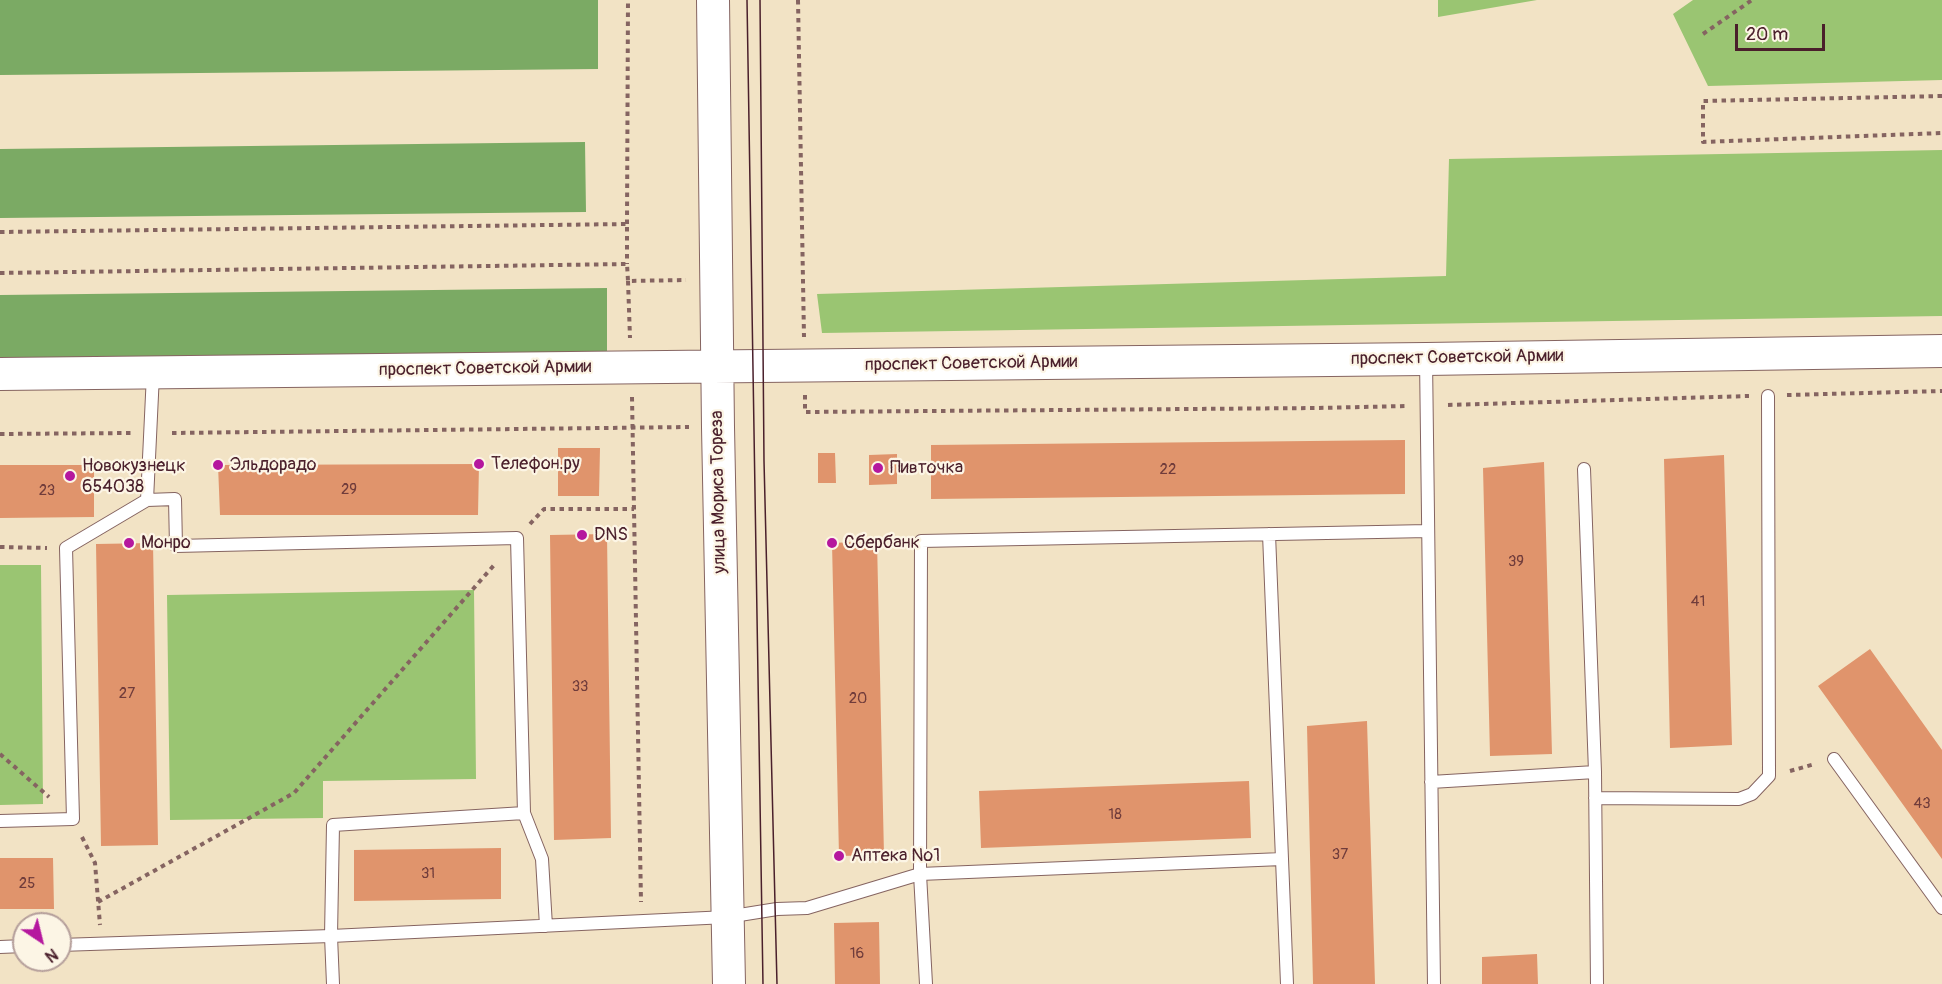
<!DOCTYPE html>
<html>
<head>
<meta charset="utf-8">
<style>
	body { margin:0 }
	#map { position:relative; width:1942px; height:984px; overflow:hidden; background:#f2e3c5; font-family:Pangolin,sans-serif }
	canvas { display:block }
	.north { position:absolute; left:12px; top:912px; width:60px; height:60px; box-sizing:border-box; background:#fcf5e5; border:2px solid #b59f9b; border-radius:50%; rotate:145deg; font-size:16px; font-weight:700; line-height:24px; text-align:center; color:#4a1f2b }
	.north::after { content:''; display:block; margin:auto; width:21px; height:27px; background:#b5179e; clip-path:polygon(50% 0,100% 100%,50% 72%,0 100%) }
	.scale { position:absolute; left:1735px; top:24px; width:90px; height:27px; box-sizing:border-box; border:3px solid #4a1f2b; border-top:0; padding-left:8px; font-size:18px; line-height:21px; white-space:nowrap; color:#4a1f2b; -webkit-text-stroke:4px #fcf5e5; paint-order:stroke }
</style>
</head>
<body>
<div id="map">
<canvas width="1942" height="984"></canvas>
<div class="north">N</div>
<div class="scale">20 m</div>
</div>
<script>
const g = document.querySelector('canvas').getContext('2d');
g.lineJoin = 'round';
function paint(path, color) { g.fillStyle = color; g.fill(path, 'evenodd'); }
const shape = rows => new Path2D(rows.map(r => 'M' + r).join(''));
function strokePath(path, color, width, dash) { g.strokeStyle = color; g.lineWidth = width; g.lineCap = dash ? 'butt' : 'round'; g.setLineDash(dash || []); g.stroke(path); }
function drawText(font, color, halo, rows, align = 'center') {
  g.font = font + ' Pangolin,sans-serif'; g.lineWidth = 4.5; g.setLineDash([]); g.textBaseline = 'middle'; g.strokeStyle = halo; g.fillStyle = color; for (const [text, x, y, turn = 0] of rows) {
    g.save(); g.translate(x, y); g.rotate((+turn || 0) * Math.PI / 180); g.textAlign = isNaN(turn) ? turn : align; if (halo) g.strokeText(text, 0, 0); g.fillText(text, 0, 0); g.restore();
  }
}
const green = shape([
	[1438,0,1537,0,1438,17],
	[1693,0,1942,0,1942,80,1708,86,1673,14],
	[1942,150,1942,316,822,333,817,294,1446,276,1449,159],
	[0,565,41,565,43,804,0,805],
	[474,590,476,779,323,781,323,818,170,820,167,595]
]);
const forest = shape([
	[0,0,598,0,598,69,0,75],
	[585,142,586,212,0,218,0,149],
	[607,288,607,358,0,365,0,295]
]);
const building = shape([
	[1405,440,1405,494,931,499,931,445],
	[558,448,600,448,599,496,558,496],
	[818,453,835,453,836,483,818,483],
	[897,454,897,484,869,485,869,455],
	[1724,455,1732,745,1670,748,1664,459],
	[1544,462,1552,754,1490,756,1483,468],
	[479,464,478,515,220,515,218,465],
	[0,465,94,465,94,517,0,518],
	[607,534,611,838,554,840,550,535],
	[877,541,884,855,839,856,832,543],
	[153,543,158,845,101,846,96,544],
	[1870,649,1942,750,1942,859,1818,686],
	[1367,721,1375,984,1313,984,1307,726],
	[1249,781,1251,838,981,848,979,791],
	[501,848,501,899,354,901,354,850],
	[0,858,53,858,54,909,0,909],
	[879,922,880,984,835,984,834,923],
	[1537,954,1538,984,1482,984,1482,957]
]);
const path = shape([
	[798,0,804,337],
	[1703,34,1752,0],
	[1942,96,1703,101,1703,142,1942,133],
	[627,224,628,0],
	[0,232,627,224,627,264],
	[0,273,627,264,628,281,686,280],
	[628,281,630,338],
	[805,395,805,412,1317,408,1407,406],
	[1787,395,1942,391],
	[632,397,641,902],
	[1448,405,1749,396],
	[172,433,689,427],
	[0,434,131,433],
	[530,524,544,509,634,509],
	[0,547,47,548],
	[0,754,49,797],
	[1790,771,1815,764],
	[82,837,95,863,100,925],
	[98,902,294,793,495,564]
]);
const service = shape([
	[1426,359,1434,984],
	[1584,469,1595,772,1597,984],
	[147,500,175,499,176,546,517,538,524,813],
	[1269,534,1287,984],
	[1834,759,1942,908],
	[1431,782,1595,772],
	[1595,798,1739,799,1752,794,1769,776,1768,396],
	[0,821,73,819,66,548,147,500,153,374],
	[60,945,331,936,333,825,524,813,542,859,546,926],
	[0,947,24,946],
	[333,984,331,936,727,917,777,909,807,908,920,874,1282,859],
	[926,984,920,874,921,541,1428,531]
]);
const tertiary = shape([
	[713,0,718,427,729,984],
	[0,374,1426,359,1942,351]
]);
const tram = shape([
	[747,0,763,984],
	[760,0,764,461,777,984]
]);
const markers = [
	[479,464,6,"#b5179e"],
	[218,465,6,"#b5179e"],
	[878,468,6,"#b5179e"],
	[70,476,6,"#b5179e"],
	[582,535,6,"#b5179e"],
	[129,543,6,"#b5179e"],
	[832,543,6,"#b5179e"],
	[839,856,6,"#b5179e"]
];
const numberNames = [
	["22",1168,470],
	["29",349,490],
	["23",47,491],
	["39",1516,562],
	["41",1698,602],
	["33",580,687],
	["27",127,694],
	["20",858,699],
	["43",1922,804],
	["18",1115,815],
	["37",1340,855],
	["31",428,874],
	["25",27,884],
	["16",857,954]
];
const streetNames = [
	["проспект Советской Армии",1457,358,-1],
	["проспект Советской Армии",971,364,-1],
	["проспект Советской Армии",485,369,-1],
	["улица Мориса Тореза",719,492,-91]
];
const poiNames = [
	["Телефон.ру",491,464],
	["Эльдорадо",230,465],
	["Новокузнецк",82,466],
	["654038",82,487],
	["Пивточка",890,468],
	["DNS",594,535],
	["Монро",141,543],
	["Сбербанк",844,543],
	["Аптека №1",851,856]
];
paint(green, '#9ac572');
paint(forest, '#7baa64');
paint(building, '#e0946c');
strokePath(service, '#856461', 14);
strokePath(tertiary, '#856461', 34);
strokePath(path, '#856461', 4, [4.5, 4.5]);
strokePath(service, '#fff', 12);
strokePath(tertiary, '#fff', 32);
strokePath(tram, '#4a1f2b', 1.5);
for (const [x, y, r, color] of markers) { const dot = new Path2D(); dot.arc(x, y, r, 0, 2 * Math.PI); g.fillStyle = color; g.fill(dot); strokePath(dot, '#fcf5e5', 2); }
drawText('15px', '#703c3b', null, numberNames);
drawText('18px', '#4a1f2b', '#fcf5e5', streetNames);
drawText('18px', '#4a1f2b', '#fcf5e5', poiNames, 'left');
</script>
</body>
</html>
